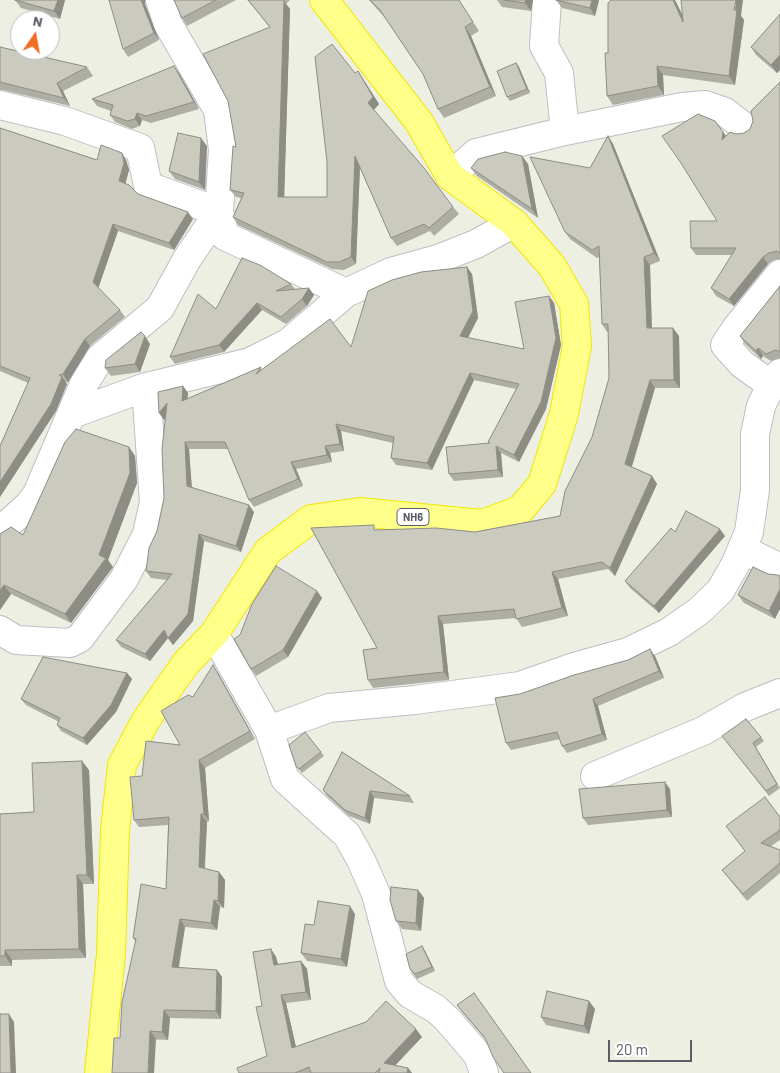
<!DOCTYPE html>
<html>
<head>
<meta charset="utf-8">
<style>
	body { margin:0 }
	#map { position:relative; width:780px; height:1073px; overflow:hidden; background:#eeefe3; font-family:Barlow,sans-serif }
	canvas { display:block }
	.north { position:absolute; left:10px; top:10px; width:50px; height:50px; box-sizing:border-box; background:#fff; border:1px solid #bdbec1; border-radius:50%; rotate:12deg; font-size:14px; font-weight:700; line-height:20px; text-align:center; color:#5b5d64 }
	.north::after { content:''; display:block; margin:auto; width:18px; height:22px; background:#f36c24; clip-path:polygon(50% 0,100% 100%,50% 72%,0 100%) }
	.scale { position:absolute; left:608px; top:1040px; width:84px; height:22px; box-sizing:border-box; border:2px solid #5b5d64; border-top:0; padding-left:6px; font-size:15px; line-height:18px; white-space:nowrap; color:#5b5d64; -webkit-text-stroke:4px #fff; paint-order:stroke }
</style>
</head>
<body>
<div id="map">
<canvas width="780" height="1073"></canvas>
<div class="north">N</div>
<div class="scale">20 m</div>
</div>
<script>
const g = document.querySelector('canvas').getContext('2d');
g.lineJoin = 'round';
const shape = rows => new Path2D(rows.map(r => 'M' + r).join(''));
function strokePath(path, color, width, dash) { g.strokeStyle = color; g.lineWidth = width; g.lineCap = dash ? 'butt' : 'round'; g.setLineDash(dash || []); g.stroke(path); }
function paint(path, color) { g.fillStyle = color; g.fill(path, 'evenodd'); }
function drawText(font, color, halo, rows, align = 'center') {
  g.font = font + ' Barlow,sans-serif'; g.lineWidth = 4; g.setLineDash([]); g.textBaseline = 'middle'; g.strokeStyle = halo; g.fillStyle = color; for (const [text, x, y, turn = 0] of rows) {
    g.save(); g.translate(x, y); g.rotate((+turn || 0) * Math.PI / 180); g.textAlign = isNaN(turn) ? turn : align; if (halo) g.strokeText(text, 0, 0); g.fillText(text, 0, 0); g.restore();
  }
}
const street = shape([
	[547,0,544,46,559,73,565,131],
	[0,105,65,121,140,148,148,186,219,212,225,236,346,293],
	[450,176,476,153,565,131,682,107,705,105,725,112,743,126],
	[771,385,742,364,725,345,737,327,780,274],
	[72,414,146,387,250,362,288,343,346,293,391,272,438,259,476,244,514,223],
	[0,531,29,505,37,494,84,384,100,358,160,308,187,259,219,212,223,150,218,110,168,24,160,0],
	[742,549,780,568],
	[0,630,16,640,70,643,80,638,124,579,147,534,154,502,146,387],
	[214,634,269,730,285,779,347,835,361,860,376,894,399,981,410,994,436,1009,447,1019,478,1055,484,1073],
	[269,730,329,708,415,700,520,686,574,667,628,652,669,632,699,611,720,591,735,565,749,532,755,490,755,434,761,406,771,385,780,373],
	[595,776,703,731,745,707,780,693]
]);
const highway = shape([
	[99,1073,111,954,115,830,122,765,146,720,186,663,214,634,268,551,311,519,360,512,482,524,520,510,542,484,564,414,577,346,574,304,552,266,514,223,450,176,419,122,324,0]
]);
const wall = shape([
	[15,0,65,0,60,19,21,8],
	[174,0,236,0,187,26,182,18],
	[248,0,290,0,286,4,290,9,284,197,327,197,355,73,358,71,379,104,374,110,453,207,459,214,434,236,430,231,397,246,391,238,360,168,356,264,344,270,332,269,238,225,233,217,241,198,236,197,230,190,236,147,270,28],
	[369,0,459,0,479,31,471,36,496,96,444,118,438,109,423,74,385,18],
	[497,0,533,0,531,11,502,7],
	[556,0,599,0,595,16,562,8],
	[675,0,683,16,741,16,744,20,735,85,663,75,664,95,613,105,607,96,608,53],
	[145,4,159,40,128,57,123,49],
	[780,14,780,70,777,73,756,55,751,47],
	[0,47,87,67,93,76,63,91,70,106,3,90,0,90],
	[516,63,519,67,530,93,510,101,507,97],
	[179,73,199,109,151,123,142,120,140,126,132,129,115,122,110,115,111,111,97,106,92,99],
	[780,82,780,259,774,260,768,264,734,306,716,296,711,288,732,255,696,255,691,248,717,221,715,121,726,136,744,133,750,129],
	[0,128,97,160,126,160,129,170,125,184,138,194,193,219,174,250,118,231,98,288,120,310,125,317,90,346,68,382,65,382,67,384,56,411,0,497,0,446,28,383,0,371],
	[608,136,613,144,660,261,650,265,652,328,673,328,679,336,680,388,655,388,632,467,652,476,657,484,615,576,608,569,558,579,568,616,522,627,516,618,443,624,449,680,373,688,368,680,377,648,377,530,475,532,560,516,592,437,609,378,608,332,607,332,602,324,599,257,597,258,570,239,565,232,590,168],
	[207,146,205,190,175,179,169,171],
	[522,156,528,164,538,218,477,176,471,168],
	[472,274,478,318,468,338,524,349,549,296,554,303,561,345,546,409,519,462,501,453,503,477,454,481,449,474,489,443,488,442,516,389,474,380,432,470,396,465,391,458,393,443,341,431,344,451,330,453,332,462,296,469,303,486,254,507,249,500,228,449,189,449,192,487,254,512,241,552,204,541,193,621,173,645,168,638,150,661,121,647,116,640,167,580,151,578,146,571,157,531,164,498,166,418,164,420,183,386,188,393,187,399,261,367,262,370,351,347],
	[291,284,295,289,314,295,307,306,286,324,262,310,224,352,175,364,170,357,216,309],
	[780,286,780,358,771,361,763,356,761,359,745,344,740,336],
	[150,344,140,372,111,376,105,368],
	[129,447,135,456,137,483,108,560,113,567,71,623,11,594,0,610,0,534,23,535],
	[675,532,725,536,659,613,630,588,625,581],
	[768,574,775,619,744,603,738,595],
	[317,591,322,598,288,657,256,676,251,669],
	[655,656,664,678,598,706,607,740,567,753,562,746,560,739,511,750,506,743,520,694],
	[127,673,132,679,116,712,87,745,61,731,57,725,59,722,26,705,21,699],
	[218,673,255,739,205,768,209,821,207,822,205,869,219,872,225,880,224,908,220,907,217,930,185,927,179,968,217,970,222,977,221,1019,170,1018,168,1040,120,1038,136,942,133,938,166,889,168,825,139,827,134,820,142,776,180,745,193,697],
	[722,736,761,737,764,741,756,747,780,788,769,796],
	[321,752,324,756,302,773,296,766],
	[342,752,410,796,414,803,374,798,370,824,349,816,327,796,323,790],
	[89,770,94,884,83,884,86,958,12,960,12,966,0,966,0,814,34,812],
	[670,789,672,817,588,825,583,818],
	[780,817,780,840,771,846,780,850,780,873,747,901,722,870,745,851],
	[418,890,424,898,421,931,402,929,396,921],
	[355,914,347,967,307,961,301,953,314,925],
	[422,946,425,951,435,971,417,979,410,969],
	[271,949,276,957,278,964,301,961,307,969,311,1000,286,1003,296,1047,422,1037,395,1065,408,1068,412,1073,239,1073,267,1056,262,1006],
	[474,993,486,1040,462,1012,457,1005],
	[595,1009,589,1034,546,1025,541,1017]
]);
const shadedWall = shape([
	[58,0,65,0,60,19,54,11],
	[141,0,145,0,145,4,159,40,154,33],
	[526,0,533,0,531,11,525,3],
	[592,0,599,0,595,16,590,8],
	[673,0,675,0,690,31,683,22],
	[736,0,743,0,741,16,744,20,735,85,729,76],
	[284,1,290,9,284,204,278,197],
	[465,27,471,36,496,96,490,87],
	[780,55,780,70,777,73,771,65],
	[516,63,519,67,530,93,527,89],
	[174,66,179,73,199,109,194,102],
	[657,66,663,75,664,95,658,86],
	[358,71,379,104,373,111,368,103],
	[57,83,63,91,70,106,64,98],
	[137,113,142,120,140,126,135,119],
	[723,132,728,139,722,140],
	[608,136,613,144,660,261,654,253],
	[201,138,207,146,205,190,199,182],
	[122,153,126,160,129,170,124,189,119,181],
	[355,156,360,164,356,264,351,257],
	[522,156,528,164,538,218,532,209],
	[188,212,193,219,174,250,169,243],
	[113,224,118,231,98,289,93,282],
	[644,257,650,265,652,336,647,328],
	[763,257,768,264,734,306,729,299],
	[467,267,472,274,478,318,465,343,460,336],
	[309,288,314,295,307,306,302,299],
	[549,296,554,303,561,345,546,409,519,462,514,455],
	[257,303,262,310,224,352,219,345],
	[673,328,679,336,680,388,674,380],
	[145,336,150,344,140,372,135,364],
	[85,339,90,346,68,382,63,374],
	[758,348,763,356,761,359,756,351],
	[470,373,474,380,432,470,427,463],
	[62,377,67,384,56,411,0,497,0,482],
	[650,380,655,388,630,472,625,464],
	[183,386,188,393,187,408,182,401],
	[167,403,172,410,164,420,159,413],
	[336,424,341,431,344,451,340,444],
	[185,442,189,449,192,493,187,486],
	[325,446,330,453,332,462,327,455],
	[496,446,501,453,503,477,498,470],
	[129,447,135,456,137,483,108,560,113,567,71,623,65,614,99,555],
	[291,462,296,469,303,486,298,479],
	[652,476,657,484,615,576,610,568],
	[249,505,254,512,241,552,236,546],
	[720,529,725,536,659,613,654,606],
	[199,534,204,541,193,621,173,645,168,638,150,661,145,654],
	[552,572,558,579,568,616,562,608],
	[4,585,11,594,0,610,0,591],
	[780,589,780,609,775,619,769,611],
	[317,591,322,598,288,657,283,650],
	[438,616,443,624,449,680,444,672],
	[650,649,655,656,664,678,659,671],
	[213,665,218,673,255,739,250,731],
	[127,673,132,679,116,712,87,745,83,738],
	[593,699,598,706,607,740,602,734],
	[199,760,205,768,209,821,204,814],
	[82,761,89,770,94,884,87,875],
	[665,782,670,789,672,817,667,810],
	[370,791,374,798,370,824,365,818],
	[201,814,207,822,204,875,199,867],
	[219,872,225,880,224,908,218,901],
	[77,875,83,884,86,958,79,949],
	[418,890,424,898,421,931,416,923],
	[214,900,220,907,217,930,211,923],
	[350,906,355,914,347,967,341,959],
	[180,919,185,927,177,975,172,967],
	[422,946,425,951,435,971,432,967],
	[271,949,276,957,280,973,274,965],
	[5,950,12,960,12,966,5,956],
	[301,961,307,969,311,1000,306,992],
	[217,970,222,977,221,1019,216,1011],
	[281,995,286,1003,298,1056,292,1048],
	[589,1001,595,1009,589,1034,584,1026],
	[164,1010,170,1018,168,1040,162,1032],
	[9,1014,14,1022,16,1073,11,1073],
	[416,1029,422,1037,390,1071,384,1063],
	[150,1031,156,1039,154,1073,148,1073],
	[408,1068,412,1073,407,1073]
]);
const building = shape([
	[15,0,58,0,54,11,15,0],
	[109,0,141,0,154,33,123,49,109,0],
	[174,0,216,0,182,18,174,0],
	[248,0,283,0,284,1,278,197,327,197,327,162,315,57,332,44,355,73,358,71,373,97,368,103,424,168,453,207,429,228,424,224,391,238,355,156,351,257,339,262,327,262,233,217,244,193,230,190,233,146,236,147,228,101,203,54,270,27,248,0],
	[370,0,459,0,473,22,465,27,490,87,438,109,423,74,380,10,370,0],
	[504,0,526,0,525,3,504,0],
	[556,0,592,0,590,8,556,0],
	[611,0,673,0,683,22,681,0,736,0,734,10,737,10,729,76,657,66,658,86,607,96,605,53,608,53,608,3,611,0],
	[780,14,780,55,771,65,751,47,780,14],
	[0,47,87,67,57,83,64,98,0,82,0,47],
	[516,63,527,89,507,97,497,71,516,63],
	[174,66,194,102,146,116,137,113,135,119,127,121,110,115,113,105,92,99,174,66],
	[780,82,780,253,777,251,769,253,763,257,729,299,711,288,736,248,691,248,690,221,717,221,681,163,662,136,698,114,715,121,723,132,722,140,730,132,736,134,744,133,750,129,753,121,751,111,780,82],
	[0,128,97,160,101,145,122,153,124,163,119,181,129,185,138,194,188,212,169,243,113,224,93,282,120,310,85,339,63,374,59,375,62,377,51,404,0,482,0,446,30,378,0,366,0,128],
	[178,133,201,138,199,182,169,171,178,133],
	[608,136,654,253,644,257,647,328,673,328,674,380,650,380,625,464,652,476,610,568,602,562,552,572,562,608,516,619,514,609,438,616,444,672,368,680,363,650,377,648,311,528,374,525,374,530,436,528,475,532,560,516,565,491,592,437,609,378,608,324,602,324,599,246,592,250,565,232,530,157,590,168,608,136],
	[505,152,522,156,532,209,471,168,478,159,505,152],
	[242,258,260,265,291,284,276,291,309,288,302,299,281,317,257,303,219,345,170,357,198,294,216,309,242,258],
	[467,267,473,311,460,336,524,349,515,302,549,296,556,338,541,402,514,455,496,446,498,470,449,474,446,447,490,443,488,442,519,384,470,373,427,463,391,458,394,437,336,424,340,444,325,446,327,455,291,462,298,479,249,500,225,442,185,442,187,486,249,505,236,546,199,534,188,614,168,638,164,630,145,654,116,640,172,574,146,571,149,548,157,531,164,498,162,449,167,403,159,413,158,392,183,386,182,401,261,367,256,374,330,319,351,347,368,291,392,280,421,272,467,267],
	[780,286,780,352,776,350,766,354,758,348,756,351,740,336,780,286],
	[141,332,145,336,135,364,105,368,106,360,141,332],
	[76,429,129,447,130,473,99,555,106,558,65,614,4,585,0,591,0,534,11,527,23,535,65,442,76,429],
	[686,511,720,529,654,606,625,581,671,528,675,532,686,511],
	[276,566,317,591,283,650,251,669,234,639,240,635,252,604,276,566],
	[753,567,768,574,778,575,780,576,780,589,769,611,738,595,753,567],
	[650,649,659,671,593,699,602,734,562,746,557,732,506,743,495,698,520,694,574,675,628,660,650,649],
	[43,657,127,673,111,705,83,738,57,725,60,718,21,699,43,657],
	[213,665,250,731,199,760,204,814,201,814,199,867,219,872,218,901,214,900,211,923,180,919,172,967,217,970,216,1011,164,1010,162,1032,150,1031,148,1073,112,1073,114,1038,120,1038,122,1002,136,939,133,938,141,884,166,889,169,817,134,820,130,777,142,776,146,741,180,745,161,711,188,695,193,697,213,665],
	[746,719,761,737,753,743,777,784,766,791,722,736,746,719],
	[305,732,321,752,299,769,296,766,289,745,305,732],
	[342,752,410,796,370,791,365,818,345,810,323,790,342,752],
	[82,761,87,875,77,875,79,949,5,950,5,956,0,956,0,814,34,812,32,763,82,761],
	[665,782,667,810,583,818,579,789,665,782],
	[765,797,780,817,780,830,761,843,780,850,780,863,743,894,722,870,745,851,726,826,765,797],
	[391,887,418,890,416,923,396,921,390,900,391,887],
	[318,901,350,906,341,959,301,953,305,924,314,925,318,901],
	[422,946,432,967,415,974,410,969,406,954,422,946],
	[271,949,274,965,301,961,306,992,281,995,292,1048,366,1022,386,1001,416,1029,384,1063,408,1068,407,1073,379,1073,380,1068,375,1073,311,1073,309,1067,295,1073,239,1073,237,1068,267,1056,256,1007,262,1006,253,952,271,949],
	[547,991,589,1001,584,1026,541,1017,547,991],
	[474,993,531,1073,504,1073,493,1057,485,1038,457,1005,474,993],
	[0,1014,9,1014,11,1073,0,1073,0,1014]
]);
const shields = [
	[413,517,32]
];
const shieldNames = [
	["NH6",413,517]
];
strokePath(street, '#bdbec5', 30);
strokePath(highway, '#f1e700', 30);
strokePath(street, '#fff', 28);
strokePath(highway, '#fdff89', 28);
paint(wall, '#aeaea4');
paint(shadedWall, '#8d8d86');
paint(building, '#cacabf');
strokePath(building, '#8d8d86', 1);
for (const [x, y, w] of shields) { const box = new Path2D(); box.roundRect(x - w / 2, y - 8.5, w, 17, 4); g.fillStyle = '#fff'; g.fill(box); strokePath(box, '#5b5d64', 1); }
drawText('bold 11px', '#5b5d64', null, shieldNames);
</script>
</body>
</html>
